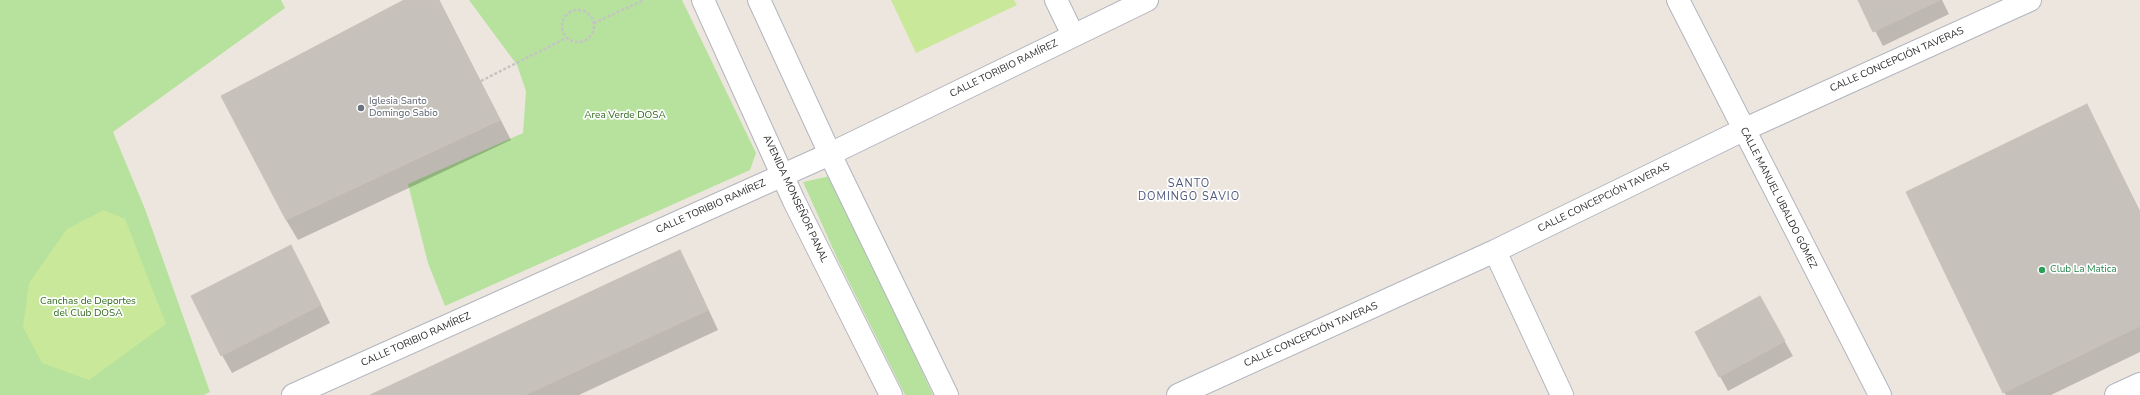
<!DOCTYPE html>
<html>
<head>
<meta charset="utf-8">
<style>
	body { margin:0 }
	canvas { display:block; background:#ede6df }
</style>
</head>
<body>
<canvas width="2140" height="395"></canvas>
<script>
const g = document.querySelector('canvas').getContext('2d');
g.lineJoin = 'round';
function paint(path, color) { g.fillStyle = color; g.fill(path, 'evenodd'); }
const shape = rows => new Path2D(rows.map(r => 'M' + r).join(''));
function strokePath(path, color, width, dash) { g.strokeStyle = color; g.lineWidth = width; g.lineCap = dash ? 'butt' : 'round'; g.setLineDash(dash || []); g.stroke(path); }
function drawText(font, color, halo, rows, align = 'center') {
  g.font = font + ' "Nunito Sans",sans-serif'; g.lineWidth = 3.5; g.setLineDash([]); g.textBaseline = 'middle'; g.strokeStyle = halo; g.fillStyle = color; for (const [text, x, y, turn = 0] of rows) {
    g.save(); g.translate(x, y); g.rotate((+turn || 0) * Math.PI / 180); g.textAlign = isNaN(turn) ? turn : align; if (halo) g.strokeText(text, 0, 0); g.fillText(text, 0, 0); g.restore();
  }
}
const green = shape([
	[0,0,281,0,285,8,113,132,145,209,210,392,204,395,0,395],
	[469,0,682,0,756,153,750,170,445,306,428,263,408,184,523,133,526,91,517,65],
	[830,176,897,317,933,395,905,395,838,260,803,182]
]);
const pitch = shape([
	[891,0,1014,0,1017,5,916,53],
	[104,210,125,219,166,324,89,380,42,363,23,327,29,283,67,229]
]);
const shadow = shape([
	[407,0,439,0,511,140,298,240,286,220],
	[1859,0,1942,0,1949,14,1883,46],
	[2087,105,2140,211,2140,352,2051,395,2006,395,2004,392],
	[680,252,691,272,718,330,579,395,373,395],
	[301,264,330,323,232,373,222,355],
	[1768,312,1793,356,1728,391,1696,333]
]);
const building = shape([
	[404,0,439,0,500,120,286,220,221,96,404,0],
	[1858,0,1940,0,1873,32,1858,0],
	[2087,104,2140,213,2140,326,2003,393,1906,192,2087,104],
	[291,245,321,305,221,356,191,296,291,245],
	[680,250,708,310,525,395,370,395,680,250],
	[1760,296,1785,341,1719,377,1695,332,1760,296]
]);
const path = shape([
	'562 26a16 16 0 1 1 32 0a16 16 0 1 1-32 0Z',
	[594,23,644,0],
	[481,81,566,38]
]);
const minor = shape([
	[1056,0,1073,35],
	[1678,0,1880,395],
	[1495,251,1562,395],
	[293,395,830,154,1147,0],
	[1178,395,1495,251,1743,130,2030,0],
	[2116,395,2140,384]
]);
const tertiary = shape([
	[703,0,794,201,891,395],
	[759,0,830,154,947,395]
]);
const markers = [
	[361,108,4,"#6b7280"],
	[2042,270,4,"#2e9e5b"]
];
const streetNames = [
	["CALLE CONCEPCIÓN TAVERAS",1897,60,-24],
	["CALLE TORIBIO RAMÍREZ",1004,69,-26],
	["CALLE CONCEPCIÓN TAVERAS",1604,198,-26],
	["CALLE MANUEL UBALDO GÓMEZ",1778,198,63],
	["AVENIDA MONSEÑOR PANAL",795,199,65],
	["CALLE TORIBIO RAMÍREZ",711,207,-24],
	["CALLE CONCEPCIÓN TAVERAS",1311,335,-24],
	["CALLE TORIBIO RAMÍREZ",416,340,-24]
];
const worshipNames = [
	["Iglesia Santo",369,102],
	["Domingo Sabio",369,114]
];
const parkNames = [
	["Area Verde DOSA",625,116],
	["Canchas de Deportes",88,302],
	["del Club DOSA",88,314]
];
const leisureNames = [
	["Club La Matica",2050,270]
];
const neighbourhoodNames = [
	["SANTO",1189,184],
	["DOMINGO SAVIO",1189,197]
];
paint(green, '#b6e29d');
paint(pitch, '#c9e899');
paint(shadow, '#0003');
paint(building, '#c6c1ba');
strokePath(building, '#c8c2b8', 1);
strokePath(minor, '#b2b5bf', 24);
strokePath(tertiary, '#b2b5bf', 24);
strokePath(path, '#c4c4c4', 2.5, [3, 2]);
strokePath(minor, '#fff', 22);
strokePath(tertiary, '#fff', 22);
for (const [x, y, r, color] of markers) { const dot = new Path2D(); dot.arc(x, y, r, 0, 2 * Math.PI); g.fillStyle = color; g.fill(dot); strokePath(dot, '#fff', 1.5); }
drawText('10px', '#2c2c2c', '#fff', streetNames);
drawText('10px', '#5b616d', '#fff', worshipNames, 'left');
drawText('10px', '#2f681d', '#fff', parkNames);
drawText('10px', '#27864d', '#fff', leisureNames, 'left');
g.letterSpacing = '1px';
drawText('11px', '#4d577b', '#fff', neighbourhoodNames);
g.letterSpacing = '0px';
</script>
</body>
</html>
